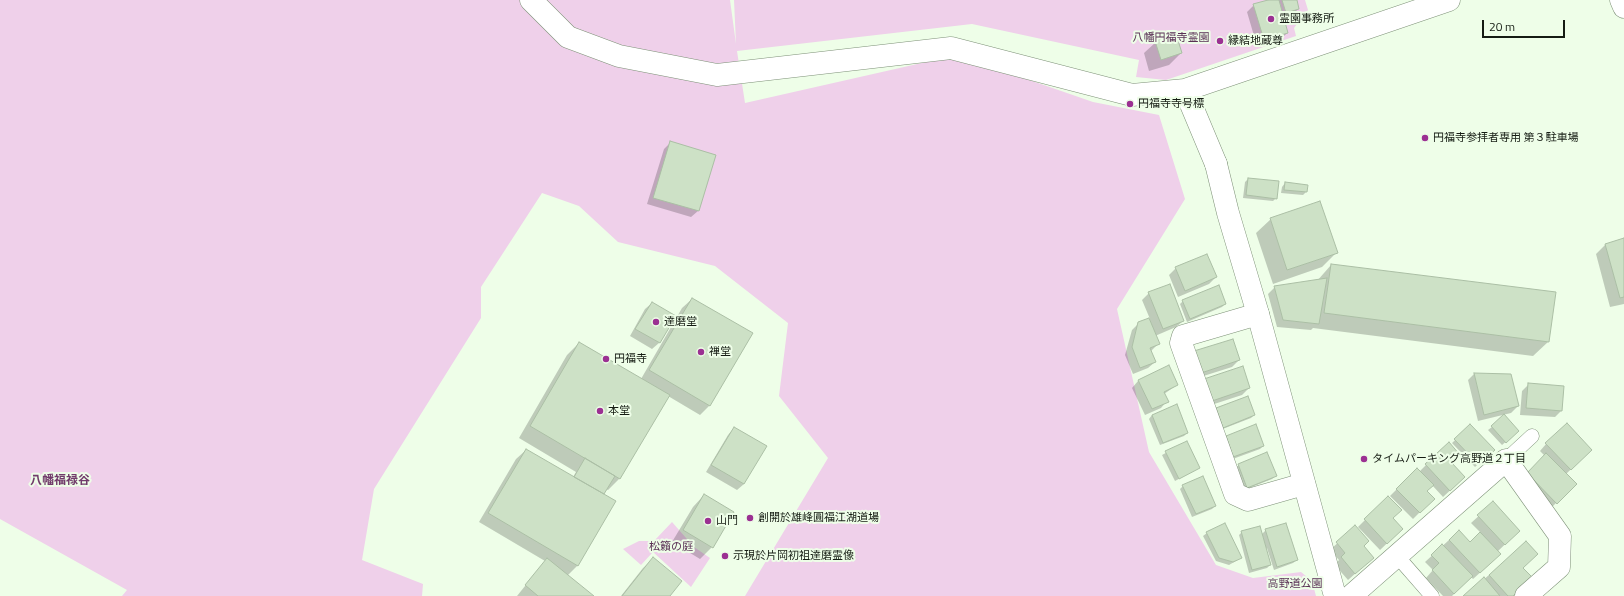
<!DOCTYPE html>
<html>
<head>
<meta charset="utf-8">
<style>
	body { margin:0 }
	#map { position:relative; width:1624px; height:596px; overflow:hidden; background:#eefee8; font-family:"Titillium Web",sans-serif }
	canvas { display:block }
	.scale { position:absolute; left:1482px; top:20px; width:83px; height:18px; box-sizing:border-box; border:2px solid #151c13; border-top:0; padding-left:5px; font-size:12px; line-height:14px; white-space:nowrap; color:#151c13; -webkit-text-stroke:3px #eefee8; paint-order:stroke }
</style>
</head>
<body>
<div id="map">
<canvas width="1624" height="596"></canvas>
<div class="scale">20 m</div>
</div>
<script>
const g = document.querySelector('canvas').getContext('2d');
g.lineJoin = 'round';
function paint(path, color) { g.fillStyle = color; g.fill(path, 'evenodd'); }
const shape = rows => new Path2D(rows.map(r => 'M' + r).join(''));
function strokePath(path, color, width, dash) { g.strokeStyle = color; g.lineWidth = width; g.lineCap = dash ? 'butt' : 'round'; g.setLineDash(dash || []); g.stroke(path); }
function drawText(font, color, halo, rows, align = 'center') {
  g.font = font + ' "Titillium Web","Noto Sans JP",sans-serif'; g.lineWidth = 4; g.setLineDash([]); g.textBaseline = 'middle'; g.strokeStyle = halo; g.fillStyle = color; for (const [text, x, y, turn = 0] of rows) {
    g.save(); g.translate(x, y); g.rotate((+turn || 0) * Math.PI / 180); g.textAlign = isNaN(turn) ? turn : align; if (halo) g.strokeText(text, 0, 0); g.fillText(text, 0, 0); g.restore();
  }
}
const green = shape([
	[0,0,730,0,736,44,734,0,1305,0,1308,10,1294,28,1296,36,1166,80,1136,77,1139,60,972,24,737,51,745,103,957,55,1093,102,1159,115,1185,199,1117,309,1149,452,1216,565,1253,578,1301,572,1312,581,1316,596,745,596,828,458,779,396,788,323,715,266,618,242,579,206,542,193,481,287,481,318,374,489,362,560,423,584,422,596,122,596,127,590,0,519],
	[672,522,694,547,710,558,691,587,653,552,641,565,623,549,639,541,654,541]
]);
const shadow = shape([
	[1271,0,1295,0,1298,9,1295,12,1282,15,1287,33,1281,39,1257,46,1247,12,1254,5],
	[1156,42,1181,53,1169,65,1149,71,1144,53],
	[671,142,715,155,698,211,691,217,647,204,664,149],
	[1248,179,1276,198,1273,201,1243,198,1245,182],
	[1285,183,1306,192,1303,195,1281,193,1282,187],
	[1271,219,1336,253,1322,267,1273,284,1256,233],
	[1624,239,1624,304,1610,307,1596,254,1605,245],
	[1331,265,1548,342,1533,356,1313,328,1311,330,1277,327,1268,294,1275,287,1317,281],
	[1176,268,1216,277,1209,284,1178,297,1169,275],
	[1149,293,1183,321,1176,327,1155,336,1158,344,1151,351,1155,362,1148,368,1133,374,1125,355,1132,330,1139,323,1150,319,1142,300],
	[692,299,752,334,709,406,700,415,668,396,619,479,608,490,606,489,578,565,567,576,593,596,517,596,545,561,479,522,516,459,526,450,573,477,576,472,519,438,567,355,579,343,641,379,682,308],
	[1183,301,1225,304,1222,307,1187,322,1180,304],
	[652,303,674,316,659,343,652,349,630,336,645,309],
	[1188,359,1239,360,1232,367,1194,379],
	[1168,366,1177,385,1164,394,1167,401,1161,408,1145,415,1132,388,1138,381],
	[1474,374,1518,406,1511,413,1478,421,1468,380],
	[1529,384,1561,411,1555,417,1520,415,1522,391],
	[1198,386,1249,388,1242,395,1205,407],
	[1248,397,1254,415,1251,418,1220,430,1216,409],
	[1176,406,1187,433,1184,436,1160,445,1149,419,1152,415],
	[1256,426,1263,446,1260,449,1230,460,1223,440,1226,437],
	[1470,426,1493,450,1475,467,1452,443],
	[1492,427,1515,434,1502,445,1488,430],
	[734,428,744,484,737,490,706,472,728,435],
	[1186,442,1199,468,1175,481,1162,455],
	[1546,444,1591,450,1566,474,1575,484,1550,509,1521,480,1545,456,1540,451],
	[1239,465,1275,476,1272,479,1244,490,1235,468],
	[1426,465,1457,484,1443,497,1432,485,1426,491,1433,499,1413,519,1390,496,1417,469,1419,472],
	[1183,486,1215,506,1212,509,1192,517,1180,489],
	[704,495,712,547,700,559,672,542,693,507],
	[1388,497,1392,518,1402,529,1380,550,1358,527],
	[1493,503,1519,531,1497,552,1493,561,1473,579,1471,577,1452,596,1443,596,1426,578,1433,570,1425,562,1449,540,1470,543,1481,533,1471,523],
	[1355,527,1362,546,1366,564,1348,580,1335,565,1339,560,1330,550],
	[1266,530,1297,560,1293,563,1274,570,1267,548,1265,548,1270,565,1267,568,1249,573,1239,535,1242,532,1262,534],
	[1207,533,1241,558,1229,565,1216,561,1203,536],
	[653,559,669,596,621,596,643,568],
	[1522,568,1512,596,1464,596,1489,575]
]);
const building = shape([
	[1268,0,1279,0,1288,33,1264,40,1253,4,1268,0],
	[1282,0,1297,0,1299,9,1286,13,1282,0],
	[1176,34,1182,53,1161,60,1155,41,1176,34],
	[670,141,716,155,699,211,653,198,670,141],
	[1248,178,1279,181,1277,199,1246,195,1248,178],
	[1285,182,1308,185,1307,192,1284,190,1285,182],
	[1320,201,1338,253,1287,270,1270,218,1320,201],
	[1624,238,1624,297,1620,298,1605,244,1624,238],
	[1207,254,1217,277,1185,291,1175,267,1207,254],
	[1331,264,1556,292,1549,342,1324,313,1331,264],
	[1327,278,1319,324,1283,320,1274,286,1327,278],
	[1170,284,1184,321,1163,329,1148,292,1170,284],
	[1219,285,1226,304,1190,319,1182,300,1219,285],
	[692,298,753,333,710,406,649,370,692,298],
	[652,302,676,316,660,343,635,329,652,302],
	[1149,318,1160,344,1150,348,1156,362,1140,368,1132,347,1138,322,1149,318],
	[1233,339,1240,360,1201,373,1194,351,1233,339],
	[579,342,670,395,620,479,530,426,579,342],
	[1169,365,1178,385,1164,392,1169,402,1152,409,1138,380,1169,365],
	[1243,366,1250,388,1212,401,1204,379,1243,366],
	[1474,373,1511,374,1519,406,1484,415,1474,373],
	[1528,383,1564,386,1562,411,1526,408,1528,383],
	[1248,396,1255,415,1223,428,1216,408,1248,396],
	[1177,404,1188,433,1163,443,1152,415,1177,404],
	[1504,414,1519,431,1506,443,1491,426,1504,414],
	[1567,423,1592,450,1571,470,1545,443,1567,423],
	[1256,424,1264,446,1233,457,1226,436,1256,424],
	[1470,424,1495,450,1479,465,1454,439,1470,424],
	[734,427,767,446,744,484,711,465,734,427],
	[1187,441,1200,468,1179,479,1165,451,1187,441],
	[1449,442,1460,455,1452,463,1465,477,1450,491,1425,464,1449,442],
	[526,449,616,501,578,566,488,513,526,449],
	[1267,452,1277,476,1247,488,1238,464,1267,452],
	[1546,453,1577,484,1557,504,1527,473,1546,453],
	[585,458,615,476,604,494,574,477,585,458],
	[1417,468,1434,485,1427,491,1435,499,1420,513,1396,489,1417,468],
	[1203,476,1216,506,1196,514,1182,485,1203,476],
	[704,494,734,512,713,548,683,530,704,494],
	[1388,496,1402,510,1393,518,1403,529,1387,544,1364,519,1388,496],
	[1493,501,1520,531,1505,545,1477,515,1493,501],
	[1225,523,1242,558,1233,562,1219,558,1206,532,1225,523],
	[1286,523,1298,560,1277,567,1265,529,1286,523],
	[1355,525,1369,541,1364,546,1374,558,1355,574,1341,557,1345,553,1336,542,1355,525],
	[1260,526,1271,565,1252,570,1241,531,1260,526],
	[1459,530,1470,542,1480,532,1501,554,1480,573,1449,540,1459,530],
	[1526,541,1538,554,1523,568,1533,578,1513,596,1508,596,1489,575,1526,541],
	[1442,544,1473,576,1454,594,1432,570,1439,563,1431,555,1442,544],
	[653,557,682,581,670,596,622,596,653,557],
	[547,558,594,596,538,596,525,585,547,558],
	[1484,577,1500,596,1463,596,1484,577]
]);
const lane = shape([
	[1506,460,1532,436],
	[1397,556,1432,596]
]);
const street = shape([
	[531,0,568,37,619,56,717,75,951,48,1132,95,1185,90,1449,0],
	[1185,90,1216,164],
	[1258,314,1183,336,1181,343,1235,494,1248,500,1304,484],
	[1351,596,1506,460,1560,536,1559,567,1526,596]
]);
const secondary = shape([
	[1216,164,1228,213,1258,314,1335,596]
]);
const highway = shape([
	[1621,0,1624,7]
]);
const markers = [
	[1271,19,4,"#9b3092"],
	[1220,41,4,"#9b3092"],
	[1130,104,4,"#9b3092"],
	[1425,138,4,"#9b3092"],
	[656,322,4,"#9b3092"],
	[701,352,4,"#9b3092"],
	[606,359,4,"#9b3092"],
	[600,411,4,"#9b3092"],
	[1364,459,4,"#9b3092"],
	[750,518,4,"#9b3092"],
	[708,521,4,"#9b3092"],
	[725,556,4,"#9b3092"]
];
const poiNames = [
	["霊園事務所",1279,19],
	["縁結地蔵尊",1228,41],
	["円福寺寺号標",1138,104],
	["円福寺参拝者専用 第３駐車場",1433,138],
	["達磨堂",664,322],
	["禅堂",709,352],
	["円福寺",614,359],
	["本堂",608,411],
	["タイムパーキング高野道２丁目",1372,459],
	["創開於雄峰圓福江湖道場",758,518],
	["山門",716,521],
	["示現於片岡初祖達磨霊像",733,556]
];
const parkNames = [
	["八幡円福寺霊園",1171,38],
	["松籟の庭",671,547],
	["高野道公園",1295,584]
];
const neighbourhoodNames = [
	["八幡福禄谷",60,481]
];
paint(green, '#efd0ea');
paint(shadow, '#0003');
paint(building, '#cde1c6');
strokePath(building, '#abbfa5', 1);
strokePath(lane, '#7e9178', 15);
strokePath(street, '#7e9178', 23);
strokePath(secondary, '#7e9178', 23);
strokePath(highway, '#7e9178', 23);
strokePath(lane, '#fff', 14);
strokePath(street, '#fff', 22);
strokePath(secondary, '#fff', 22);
strokePath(highway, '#fff', 22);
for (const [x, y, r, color] of markers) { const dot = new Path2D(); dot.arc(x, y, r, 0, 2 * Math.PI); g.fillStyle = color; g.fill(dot); strokePath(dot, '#eefee8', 1.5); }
drawText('11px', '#151c13', '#eefee8', poiNames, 'left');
drawText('11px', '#5a3055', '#eefee8', parkNames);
drawText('bold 12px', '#713b6b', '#eefee8', neighbourhoodNames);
</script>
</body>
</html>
